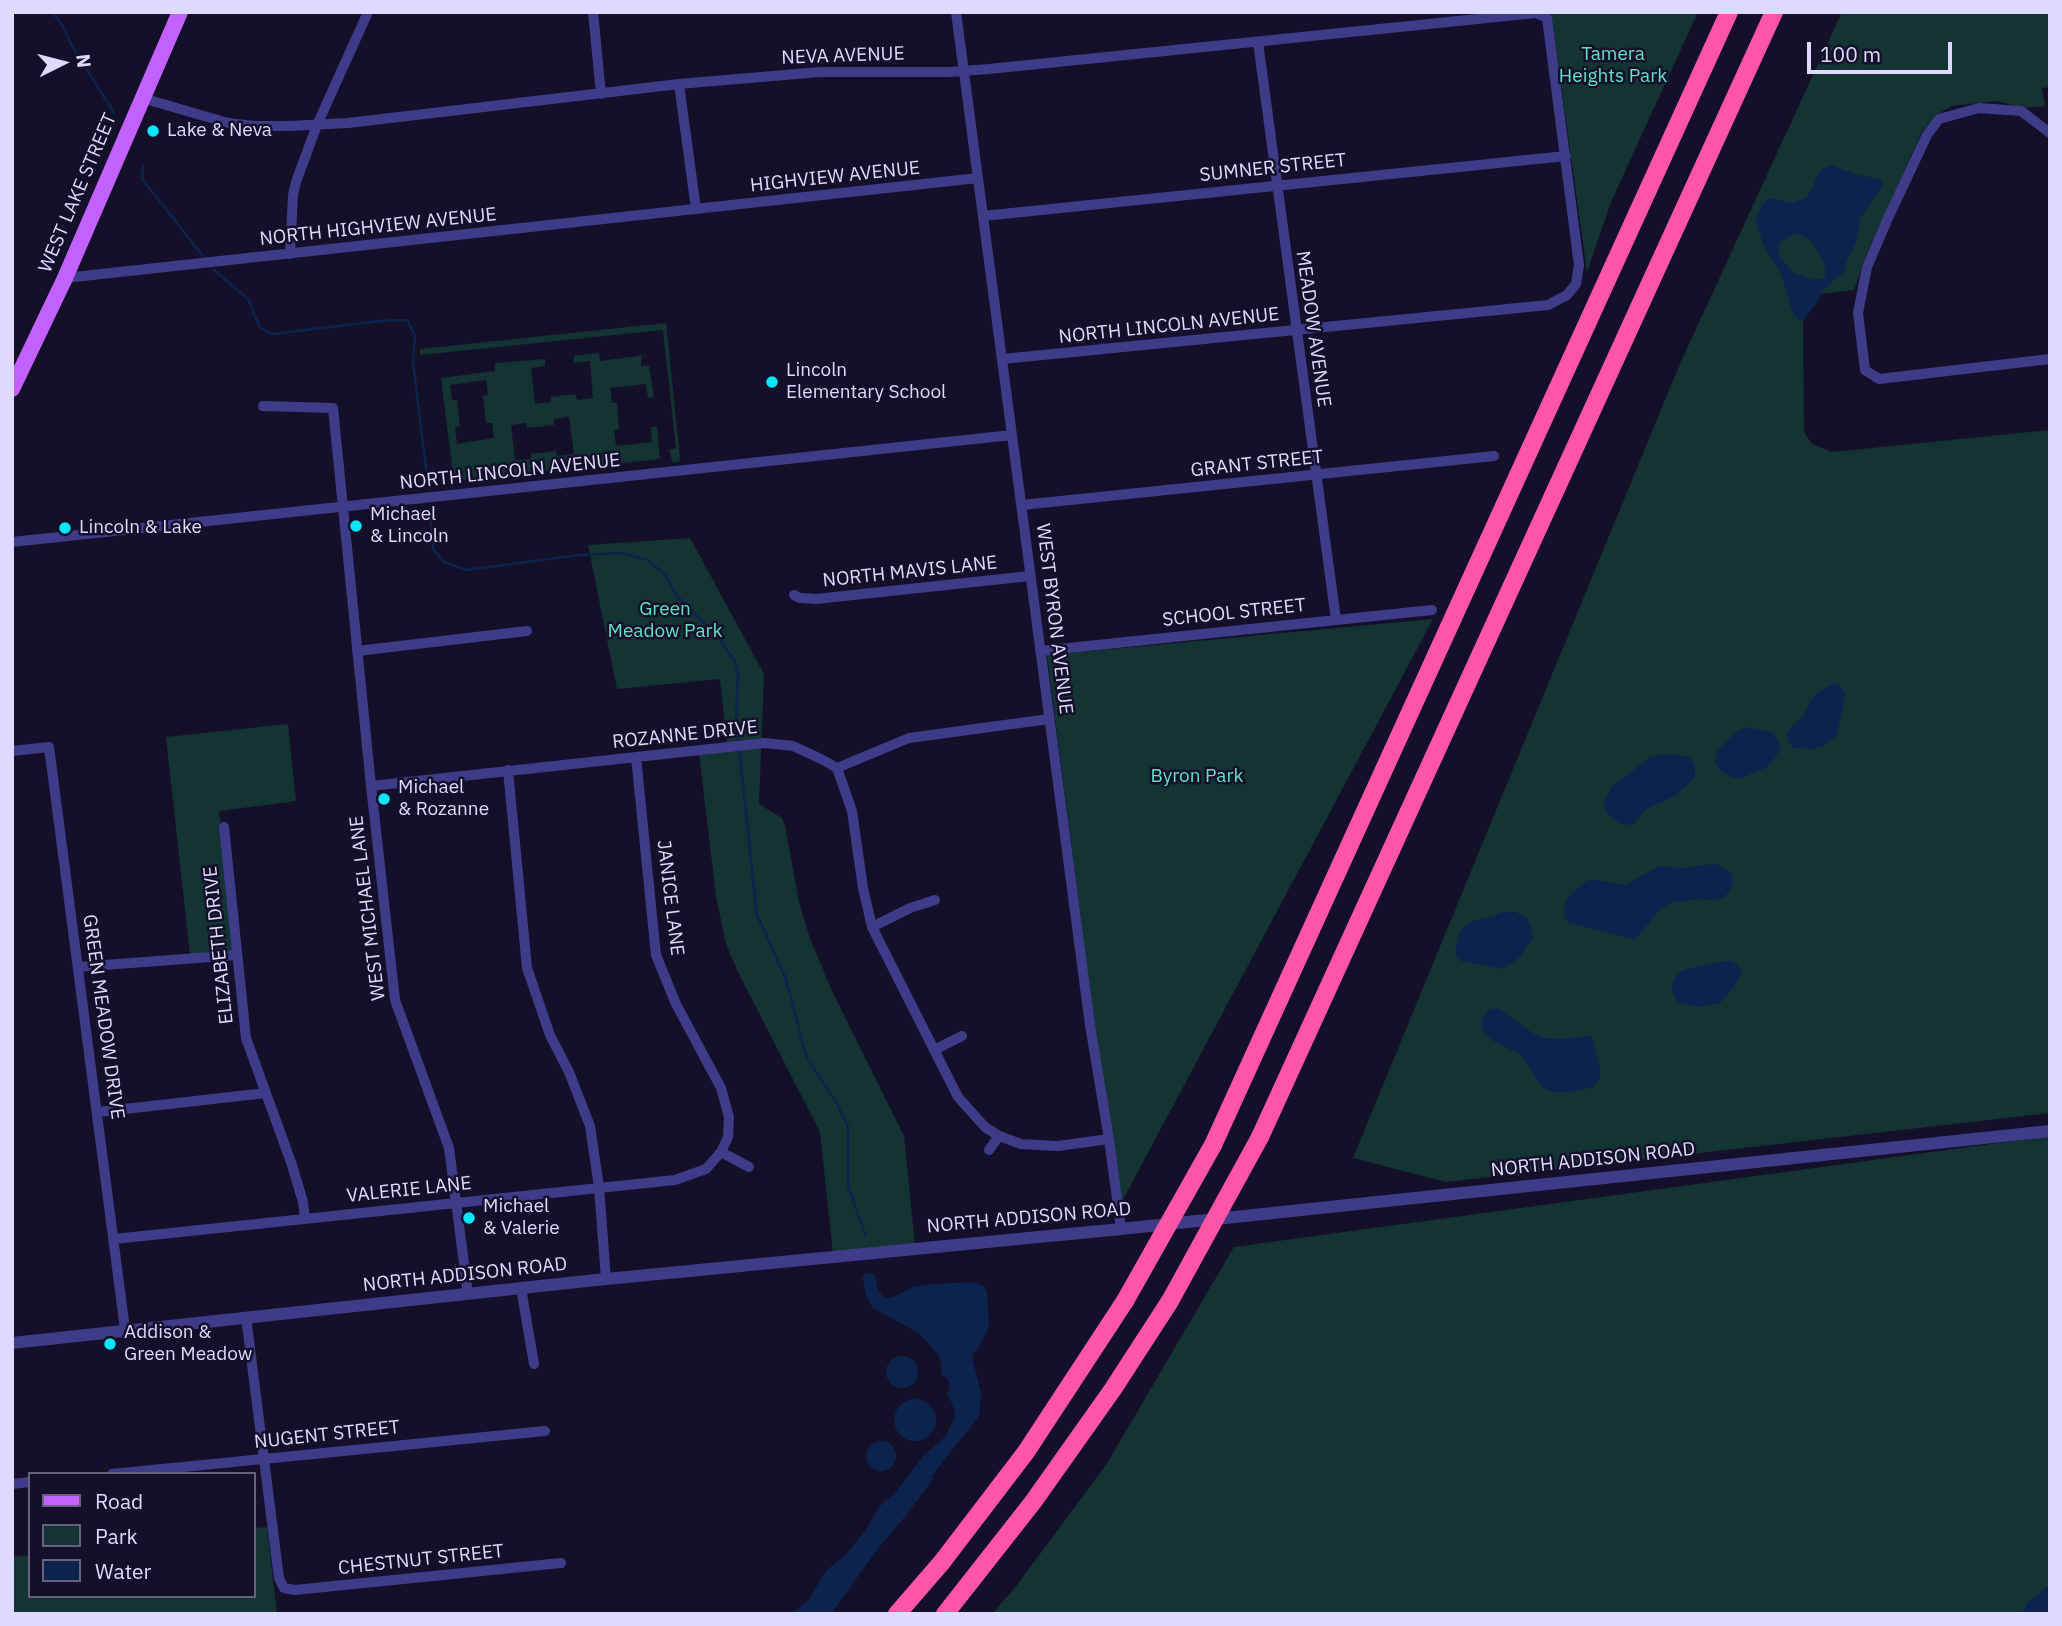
<!DOCTYPE html>
<html>
<head>
<meta charset="utf-8">
<style>
	body { margin:0 }
	#map { position:relative; width:2062px; height:1626px; overflow:hidden; background:#15102a; font-family:"IBM Plex Sans",sans-serif }
	canvas { display:block }
	.frame { position:absolute; inset:0; border:14px solid #dedaff; pointer-events:none }
	.legend { position:absolute; left:28px; top:1472px; width:228px; height:126px; box-sizing:border-box; background:#15102a; border:2px solid #65617f; margin:0; padding:9px 12px; list-style:none; font-size:21px; color:#dedaff }
	.legend li { display:flex; align-items:center; gap:14px; height:35px }
	.legend b { width:35px; border:2px solid #65617f }
	.north { position:absolute; left:28px; top:28px; width:70px; height:70px; -webkit-text-stroke:5px #15102a; paint-order:stroke; rotate:84deg; font-size:19px; font-weight:700; line-height:28px; text-align:center; color:#dedaff }
	.north::after { content:''; display:block; margin:auto; width:24px; height:32px; background:#dedaff; clip-path:polygon(50% 0,100% 100%,50% 72%,0 100%) }
	.scale { position:absolute; left:1807px; top:42px; width:145px; height:32px; box-sizing:border-box; border:4px solid #dedaff; border-top:0; padding-left:9px; font-size:21px; line-height:24px; white-space:nowrap; color:#dedaff; -webkit-text-stroke:5px #15102a; paint-order:stroke }
</style>
</head>
<body>
<div id="map">
<canvas width="2062" height="1626"></canvas>
<div class="frame"></div>
<ul class="legend">
<li><b style="height:9px;background:#c361ff"></b>Road</li>
<li><b style="height:19px;background:#133433"></b>Park</li>
<li><b style="height:19px;background:#0c244d"></b>Water</li>
</ul>
<div class="north">N</div>
<div class="scale">100 m</div>
</div>
<script>
const g = document.querySelector('canvas').getContext('2d');
g.lineJoin = 'round';
function paint(path, color) { g.fillStyle = color; g.fill(path, 'evenodd'); }
const shape = rows => new Path2D(rows.map(r => 'M' + r).join(''));
function strokePath(path, color, width, dash) { g.strokeStyle = color; g.lineWidth = width; g.lineCap = dash ? 'butt' : 'round'; g.setLineDash(dash || []); g.stroke(path); }
function drawText(font, color, halo, rows, align = 'center') {
  g.font = font + ' "IBM Plex Sans",sans-serif'; g.lineWidth = 5; g.setLineDash([]); g.textBaseline = 'middle'; g.strokeStyle = halo; g.fillStyle = color; for (const [text, x, y, turn = 0] of rows) {
    g.save(); g.translate(x, y); g.rotate((+turn || 0) * Math.PI / 180); g.textAlign = isNaN(turn) ? turn : align; if (halo) g.strokeText(text, 0, 0); g.fillText(text, 0, 0); g.restore();
  }
}
const green = shape([
	[1551,12,1698,12,1611,202,1587,272],
	[1842,12,2050,12,2050,87,2042,88,2045,106,2024,108,1997,101,1951,106,1935,116,1922,132,1866,255,1854,290,1821,294,1803,321,1804,432,1812,444,1832,452,2050,430,2050,1113,1446,1182,1353,1158,1679,366],
	[666,323,680,458,679,462,673,463,669,450,676,448,663,330,420,355,420,349],
	[599,353,600,361,647,355,641,357,641,366,649,366,654,397,648,398,646,384,610,388,612,403,617,403,619,429,614,430,616,446,652,442,651,427,657,427,660,459,454,481,441,378,495,371,495,363,545,359,545,366,531,368,535,404,551,402,551,397,576,394,577,400,593,398,590,361,574,363,574,356],
	[486,380,488,395,483,396,486,423,492,423,494,438,457,444,455,427,460,426,457,400,452,400,450,385],
	[569,417,574,454,557,456,556,451,531,454,531,459,515,460,511,425,526,423,527,428,554,425,554,419],
	[690,538,764,674,759,804,782,818,785,826,799,902,810,939,833,993,904,1136,915,1246,833,1254,820,1132,737,970,726,944,716,896,699,753,728,750,720,679,617,689,588,545],
	[1433,619,1118,1209,1047,655],
	[288,724,296,801,219,811,233,954,190,955,166,737],
	[2050,1136,2050,1614,992,1614,1014,1589,1106,1465,1234,1247],
	[267,1527,277,1614,12,1614,12,1557,30,1555,30,1596,254,1596,254,1528]
]);
const water = shape([
	[1830,165,1858,175,1881,179,1883,187,1861,217,1856,242,1846,263,1844,272,1822,291,1818,301,1803,321,1798,321,1792,311,1781,274,1763,244,1755,218,1763,203,1770,198,1792,203,1807,197,1821,170],
	[1798,234,1809,239,1816,248,1825,267,1825,278,1814,280,1794,273,1780,257,1778,251,1780,243,1792,235],
	[1832,684,1837,684,1842,688,1845,696,1837,735,1823,746,1812,749,1794,748,1789,743,1787,735,1790,728,1803,716,1814,695],
	[1747,727,1771,732,1777,737,1781,748,1773,761,1765,768,1739,779,1729,776,1721,771,1715,761,1717,751,1736,731],
	[1666,754,1691,757,1695,767,1695,776,1691,781,1676,795,1647,809,1634,824,1622,825,1616,821,1605,811,1604,802,1611,787,1650,757],
	[1713,864,1724,867,1731,873,1733,881,1730,891,1724,897,1715,900,1695,899,1669,903,1659,911,1635,940,1576,925,1568,923,1564,916,1565,900,1584,882,1592,879,1625,885,1659,866,1683,868],
	[1504,912,1516,912,1527,918,1531,925,1533,938,1518,959,1502,969,1461,961,1456,956,1456,947,1460,930,1470,922],
	[1725,961,1732,961,1738,965,1742,973,1737,983,1720,1003,1698,1007,1677,1002,1671,988,1676,975,1686,969],
	[1493,1008,1501,1010,1534,1034,1545,1038,1556,1039,1592,1036,1600,1066,1600,1078,1593,1087,1570,1093,1549,1091,1541,1086,1521,1055,1490,1039,1483,1031,1481,1024,1483,1017,1487,1011],
	[865,1273,875,1275,878,1291,885,1298,893,1297,913,1287,933,1284,973,1282,984,1286,987,1292,989,1325,983,1340,972,1356,981,1394,979,1416,931,1477,933,1479,907,1514,876,1551,831,1614,792,1614,809,1599,826,1571,847,1553,865,1531,880,1506,895,1493,924,1455,945,1437,953,1421,955,1414,952,1403,947,1395,950,1387,948,1379,942,1375,940,1357,919,1333,873,1308,867,1297,862,1276],
	'886 1372a16 16 0 1 1 32 0a16 16 0 1 1-32 0Z',
	'894 1420a21 21 0 1 1 42 0a21 21 0 1 1-42 0Z',
	'866 1456a15 15 0 1 1 30 0a15 15 0 1 1-30 0Z',
	[2050,1584,2050,1614,2022,1614,2027,1603]
]);
const stream = shape([
	[53,12,65,30,71,44,114,113],
	[143,165,142,179,203,256],
	[214,270,248,299,260,328,273,334,379,321,407,320,415,336,413,362,428,484],
	[430,513,433,549,444,562,466,570,579,555,623,553,648,560,665,575,677,596,716,635,735,661,738,672,736,720,738,742],
	[739,748,757,915,786,979,806,1056,836,1102,848,1126,848,1186,865,1234]
]);
const minor = shape([
	[593,12,601,94],
	[956,12,1090,1025,1109,1139,1121,1229],
	[1258,42,1336,620],
	[679,84,696,209],
	[142,98,228,123,255,126,290,126,348,123,679,84,820,72,949,72,989,69,1536,13,1547,18,1579,265,1576,284,1567,295,1548,305,1002,359],
	[2050,133,2021,111,1979,108,1939,119,1927,135,1888,218,1867,267,1858,313,1865,370,1879,379,2050,359],
	[983,216,1566,156],
	[290,254,293,195,296,182,317,125,368,12],
	[65,278,978,178],
	[263,406,333,408,371,786,395,1000,449,1148,468,1294],
	[1022,505,1494,456],
	[12,542,1012,435],
	[794,595,800,598,816,599,1030,576],
	[357,651,527,631],
	[1040,651,1432,610],
	[12,751,49,747,125,1329],
	[837,768,909,738,1049,719],
	[508,770,527,968,550,1035,569,1072,590,1126,599,1187,606,1279],
	[371,786,765,743,793,746,821,759,837,768,852,811,863,888,872,927,958,1097,985,1127,999,1136,1021,1144,1058,1146,1109,1139],
	[224,827,246,1038,292,1165,303,1202,305,1218],
	[872,927,910,908,935,900],
	[78,967,237,955],
	[934,1050,962,1036],
	[98,1112,266,1093],
	[989,1150,999,1136],
	[721,1152,749,1167],
	[114,1239,675,1180,706,1169,721,1152,728,1137,729,1117,721,1088,676,1004,656,955,636,757],
	[521,1288,534,1364],
	[246,1317,279,1578,284,1588,295,1590,561,1563],
	[112,1474,545,1431],
	[12,1484,30,1482]
]);
const tertiary = shape([
	[12,1343,596,1280,1121,1229,2050,1131]
]);
const primary = shape([
	[12,389,65,278,180,12]
]);
const motorway = shape([
	[1260,1137,1774,12],
	[1213,1145,1729,12],
	[897,1614,942,1562,1026,1452,1125,1301],
	[945,1614,1033,1502,1113,1389,1170,1301]
]);
const motorwayBridge = shape([
	[1125,1301,1213,1145],
	[1170,1301,1260,1137]
]);
const markers = [
	[153,131,7,"#06e7ff"],
	[772,382,7,"#06e7ff"],
	[356,526,7,"#06e7ff"],
	[65,528,7,"#06e7ff"],
	[384,799,7,"#06e7ff"],
	[469,1218,7,"#06e7ff"],
	[110,1344,7,"#06e7ff"]
];
const parkNames = [
	["Tamera",1613,55],
	["Heights Park",1613,77],
	["Green",665,610],
	["Meadow Park",665,632],
	["Byron Park",1197,777]
];
const streetNames = [
	["NEVA AVENUE",843,56,-2],
	["SUMNER STREET",1273,168,-6],
	["HIGHVIEW AVENUE",835,177,-6],
	["WEST LAKE STREET",78,193,-67],
	["NORTH HIGHVIEW AVENUE",378,227,-6],
	["NORTH LINCOLN AVENUE",1169,326,-6],
	["MEADOW AVENUE",1313,329,82],
	["GRANT STREET",1257,464,-6],
	["NORTH LINCOLN AVENUE",510,472,-6],
	["NORTH MAVIS LANE",910,572,-6],
	["SCHOOL STREET",1234,613,-6],
	["WEST BYRON AVENUE",1054,619,83],
	["ROZANNE DRIVE",685,735,-6],
	["JANICE LANE",670,898,83],
	["WEST MICHAEL LANE",368,908,-97],
	["ELIZABETH DRIVE",219,945,-96],
	["GREEN MEADOW DRIVE",103,1017,82],
	["NORTH ADDISON ROAD",1593,1160,-6],
	["VALERIE LANE",409,1190,-6],
	["NORTH ADDISON ROAD",1029,1218,-5],
	["NORTH ADDISON ROAD",465,1275,-6],
	["NUGENT STREET",327,1435,-6],
	["CHESTNUT STREET",421,1560,-6]
];
const poiNames = [
	["Lake & Neva",167,131],
	["Lincoln",786,371],
	["Elementary School",786,393],
	["Michael",370,515],
	["& Lincoln",370,537],
	["Lincoln & Lake",79,528],
	["Michael",398,788],
	["& Rozanne",398,810],
	["Michael",483,1207],
	["& Valerie",483,1229],
	["Addison &",124,1333],
	["Green Meadow",124,1355]
];
paint(green, '#133433');
paint(water, '#0c244d');
strokePath(stream, '#0c244d', 2.5);
strokePath(minor, '#3e3b89', 10);
strokePath(tertiary, '#3e3b89', 12);
strokePath(primary, '#c361ff', 16);
strokePath(motorway, '#ff55a7', 18);
strokePath(motorwayBridge, '#ff55a7', 18);
for (const [x, y, r, color] of markers) { const dot = new Path2D(); dot.arc(x, y, r, 0, 2 * Math.PI); g.fillStyle = color; g.fill(dot); strokePath(dot, '#15102a', 2.5); }
drawText('19px', '#63e2c1', '#15102a', parkNames);
drawText('19px', '#dedaff', '#15102a', streetNames);
drawText('19px', '#dedaff', '#15102a', poiNames, 'left');
</script>
</body>
</html>
